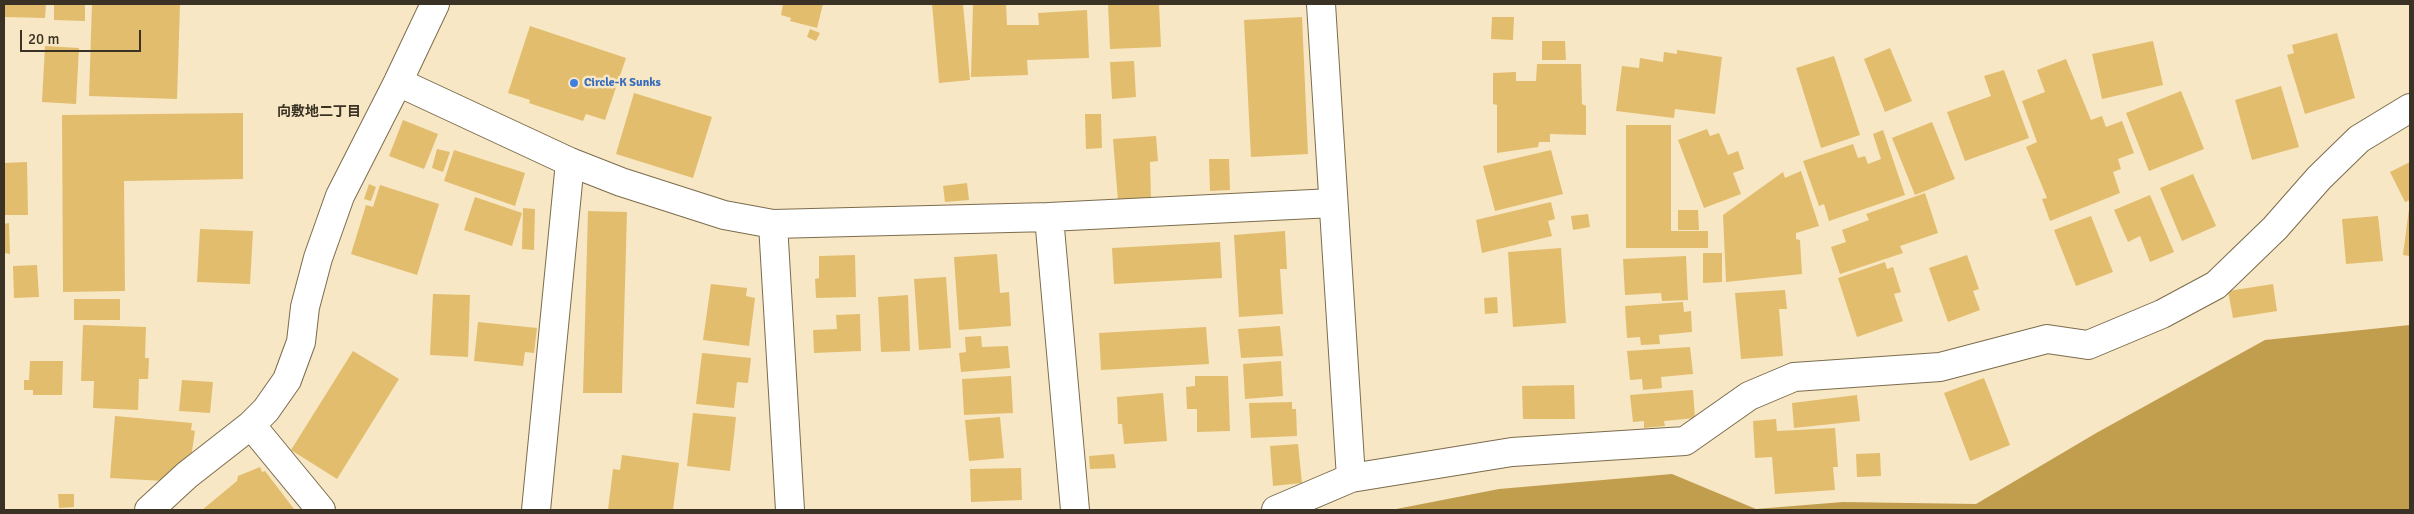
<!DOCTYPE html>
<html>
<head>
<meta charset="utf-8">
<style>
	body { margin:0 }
	#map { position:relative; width:2414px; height:514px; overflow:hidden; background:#f8e7c4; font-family:Signika,sans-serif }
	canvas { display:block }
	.frame { position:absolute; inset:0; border:5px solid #3a3325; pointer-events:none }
	.scale { position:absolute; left:20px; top:30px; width:121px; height:22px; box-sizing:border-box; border:2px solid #3a3325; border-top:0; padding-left:6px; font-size:15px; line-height:18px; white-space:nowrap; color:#3a3325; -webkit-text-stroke:4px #f8e7c4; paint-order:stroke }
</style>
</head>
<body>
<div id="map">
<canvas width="2414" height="514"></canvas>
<div class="frame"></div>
<div class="scale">20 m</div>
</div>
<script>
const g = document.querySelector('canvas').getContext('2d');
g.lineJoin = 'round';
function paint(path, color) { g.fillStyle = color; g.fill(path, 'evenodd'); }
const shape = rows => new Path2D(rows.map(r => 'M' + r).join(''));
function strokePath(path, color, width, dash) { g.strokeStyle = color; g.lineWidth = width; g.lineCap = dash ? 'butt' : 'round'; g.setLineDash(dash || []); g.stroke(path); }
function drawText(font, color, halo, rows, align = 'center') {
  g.font = font + ' Signika,"Noto Sans JP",sans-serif'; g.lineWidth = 5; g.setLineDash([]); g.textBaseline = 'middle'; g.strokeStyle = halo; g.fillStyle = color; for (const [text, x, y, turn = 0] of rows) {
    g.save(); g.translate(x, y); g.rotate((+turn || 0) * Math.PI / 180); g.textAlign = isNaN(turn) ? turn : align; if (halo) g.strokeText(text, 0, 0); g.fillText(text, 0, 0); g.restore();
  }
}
const forest = shape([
	[2410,325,2410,510,1391,510,1499,489,1672,474,1756,509,1843,502,1976,504,2098,432,2265,340]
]);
const building = shape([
	[4,4,46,4,45,18,4,17],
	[54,4,85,4,85,21,54,20],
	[92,4,180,4,177,99,89,96],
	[783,4,823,4,817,28,790,21,791,18,781,15],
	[932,4,963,4,970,80,939,83],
	[973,4,1006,4,1007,25,1039,25,1038,13,1087,10,1089,58,1027,60,1028,75,971,77],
	[1108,4,1159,4,1161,47,1110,49],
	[1302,17,1308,154,1251,157,1244,20],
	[1492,17,1514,17,1513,40,1491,39],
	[530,26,626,58,605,120,586,114,583,121,529,103,530,100,508,93],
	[810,29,820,33,816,41,807,37],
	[2337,33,2355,98,2305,114,2287,55,2294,53,2292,45],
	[1542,41,1565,41,1566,60,1542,60],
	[2153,41,2163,85,2102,99,2092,54],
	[45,46,79,48,76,104,42,102],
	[1890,48,1912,101,1885,112,1864,59],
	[1677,50,1722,57,1715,114,1675,109,1674,118,1616,111,1622,66,1639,68,1640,58,1663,62,1664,52,1677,54],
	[1834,56,1860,135,1821,148,1796,68],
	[2066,59,2091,120,2102,116,2106,127,2122,121,2134,153,2118,159,2121,169,2113,172,2120,193,2050,221,2042,199,2047,198,2026,147,2037,142,2022,101,2045,92,2037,70],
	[1134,61,1136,97,1112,99,1110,62],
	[1537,64,1581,64,1582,104,1586,106,1586,135,1550,134,1550,142,1539,142,1538,147,1497,153,1497,105,1493,104,1493,73,1516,72,1516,81,1536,81],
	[2004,70,2029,138,1965,161,1947,112,1991,96,1984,76],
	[2281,86,2299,147,2252,160,2235,100],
	[2181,91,2204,149,2149,171,2126,113],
	[634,93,712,117,693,178,616,154],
	[243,113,243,179,124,181,125,291,63,292,62,115],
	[1085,114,1101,114,1102,148,1086,149],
	[403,120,438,134,424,169,389,156],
	[1932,122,1955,179,1915,195,1892,138],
	[1626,125,1671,125,1671,231,1708,231,1708,248,1626,248],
	[1707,129,1710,136,1719,133,1728,155,1738,151,1744,169,1733,173,1741,194,1704,208,1678,140],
	[1883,130,1905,195,1829,221,1824,204,1819,206,1803,161,1853,144,1858,158,1865,156,1868,164,1881,159,1873,134],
	[1156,136,1158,161,1150,162,1151,199,1118,201,1113,139],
	[437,149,450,152,443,172,432,168],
	[454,150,525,173,515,206,444,181],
	[1551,150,1563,194,1495,211,1483,166],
	[1209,159,1229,159,1230,190,1210,191],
	[27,162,28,215,4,215,4,163],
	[2410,162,2410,200,2405,202,2390,172],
	[1801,171,1819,226,1796,233,1796,239,1800,240,1802,274,1726,282,1723,215,1783,172,1785,178],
	[2193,174,2216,226,2182,241,2160,188],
	[967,183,969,200,945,202,943,186],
	[369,184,376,187,371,201,364,199],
	[380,185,439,204,417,275,351,254,366,205,373,207],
	[1925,193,1938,233,1900,246,1903,253,1840,274,1831,247,1846,242,1842,230,1869,220,1866,214],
	[2150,195,2174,252,2150,262,2140,236,2128,242,2114,210],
	[475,197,522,213,512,246,464,230],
	[1551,202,1555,219,1548,221,1552,236,1482,253,1476,220],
	[523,208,535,209,534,250,522,249],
	[2409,209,2410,209,2410,256,2403,255],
	[1678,210,1698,210,1699,230,1678,230],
	[588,211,627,212,622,393,583,393],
	[1588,214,1590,227,1573,230,1571,216],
	[2091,216,2113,272,2076,286,2054,230],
	[2378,216,2383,261,2346,264,2342,219],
	[9,223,10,254,4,253,4,224],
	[200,229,253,231,250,284,197,282],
	[1285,231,1287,269,1280,269,1283,314,1239,317,1234,235],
	[1220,242,1222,278,1114,284,1112,248],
	[1561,248,1566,323,1513,327,1508,252],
	[1703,253,1722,253,1722,282,1703,283],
	[997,254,1000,293,1009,292,1011,326,959,330,954,257],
	[855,255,856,297,816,298,815,279,819,278,819,256],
	[1967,255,1979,289,1973,291,1980,310,1948,322,1929,268],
	[1686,256,1688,300,1662,301,1661,293,1625,295,1623,259],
	[1885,262,1887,269,1893,267,1901,292,1894,294,1903,321,1857,337,1838,278],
	[37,265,39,297,14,298,13,266],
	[946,277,951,348,919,350,914,279],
	[711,284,747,288,746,296,755,298,749,346,703,340],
	[2273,284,2277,311,2233,318,2228,291],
	[1785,290,1787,309,1779,309,1783,356,1741,359,1735,293],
	[433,294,470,295,468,357,430,355],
	[908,295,910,351,881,352,878,297],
	[1497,297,1498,313,1485,314,1484,298],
	[74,299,120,299,120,320,74,320],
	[1683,302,1684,312,1691,311,1692,332,1659,335,1660,344,1641,345,1640,337,1627,338,1625,306],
	[860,314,861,351,814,353,813,330,837,329,836,315],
	[478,322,537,328,534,353,525,352,523,366,474,361],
	[83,325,146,327,145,358,149,358,148,379,139,379,138,410,93,408,94,381,81,381],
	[1280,326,1283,356,1241,358,1238,329],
	[1206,327,1209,364,1101,370,1099,333],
	[981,336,982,347,1008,346,1010,368,961,372,959,353,966,352,965,337],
	[1690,347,1693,374,1661,377,1662,388,1643,390,1642,379,1630,380,1627,351],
	[353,351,399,379,337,479,291,450],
	[702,353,751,358,748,383,737,382,734,408,696,404],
	[30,361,63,361,62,395,33,395,33,390,24,390,24,380,29,380],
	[1281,361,1283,396,1245,399,1243,364],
	[1011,376,1013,413,964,415,962,379],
	[1195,376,1228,376,1230,431,1197,432,1197,409,1187,409,1186,387,1195,386],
	[1984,378,2010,445,1970,461,1944,393],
	[182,380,213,382,210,413,179,411],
	[1574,385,1575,419,1523,419,1522,386],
	[1693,390,1695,418,1664,421,1665,426,1644,428,1644,421,1633,422,1630,395],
	[1163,393,1167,441,1124,444,1122,424,1118,424,1117,397],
	[1857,395,1860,421,1794,428,1792,403],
	[1292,402,1292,409,1296,409,1297,436,1251,438,1249,403],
	[693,413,736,417,730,471,687,466],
	[115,416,192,423,191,430,195,431,191,458,164,481,110,478],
	[1000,417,1004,458,969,461,965,420],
	[1776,419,1777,431,1835,428,1838,467,1833,467,1835,490,1775,494,1772,457,1755,458,1753,421],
	[1298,444,1302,483,1273,486,1270,446],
	[1880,453,1881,476,1857,477,1856,454],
	[1114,454,1116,468,1090,469,1089,456],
	[622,455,679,463,673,510,608,510,613,469,620,470],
	[260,467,262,472,265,471,294,509,202,510,237,481,238,476],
	[1021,468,1022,500,971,502,970,469],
	[58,494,74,494,74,507,59,508]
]);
const minor = shape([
	[1321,4,1351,478],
	[398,82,570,162,621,182,724,215,773,224,1049,217,1333,203],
	[1049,217,1075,510],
	[773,224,790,510],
	[251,425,321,510],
	[149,510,187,475,251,425,266,410,287,380,301,342,305,307,318,258,340,196,398,82,435,4],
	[536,510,570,162],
	[1276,510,1351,478,1512,452,1685,441,1749,396,1794,377,1940,367,2047,339,2088,345,2162,314,2216,285,2275,228,2319,178,2359,139,2410,108]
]);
const markers = [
	[574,83,5,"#3f7fe0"]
];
const shopNames = [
	["Circle-K Sunks",584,83]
];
const neighbourhoodNames = [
	["向敷地二丁目",319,112]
];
paint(forest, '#c19d4e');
paint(building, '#e2bd6e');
strokePath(minor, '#7b6c4d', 30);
strokePath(minor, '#fff', 28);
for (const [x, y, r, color] of markers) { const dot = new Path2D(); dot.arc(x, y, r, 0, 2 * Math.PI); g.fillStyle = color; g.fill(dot); strokePath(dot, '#f8e7c4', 2); }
drawText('bold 12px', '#366cbe', '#f8e7c4', shopNames, 'left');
drawText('bold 14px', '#3a3325', '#f8e7c4', neighbourhoodNames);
</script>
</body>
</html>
